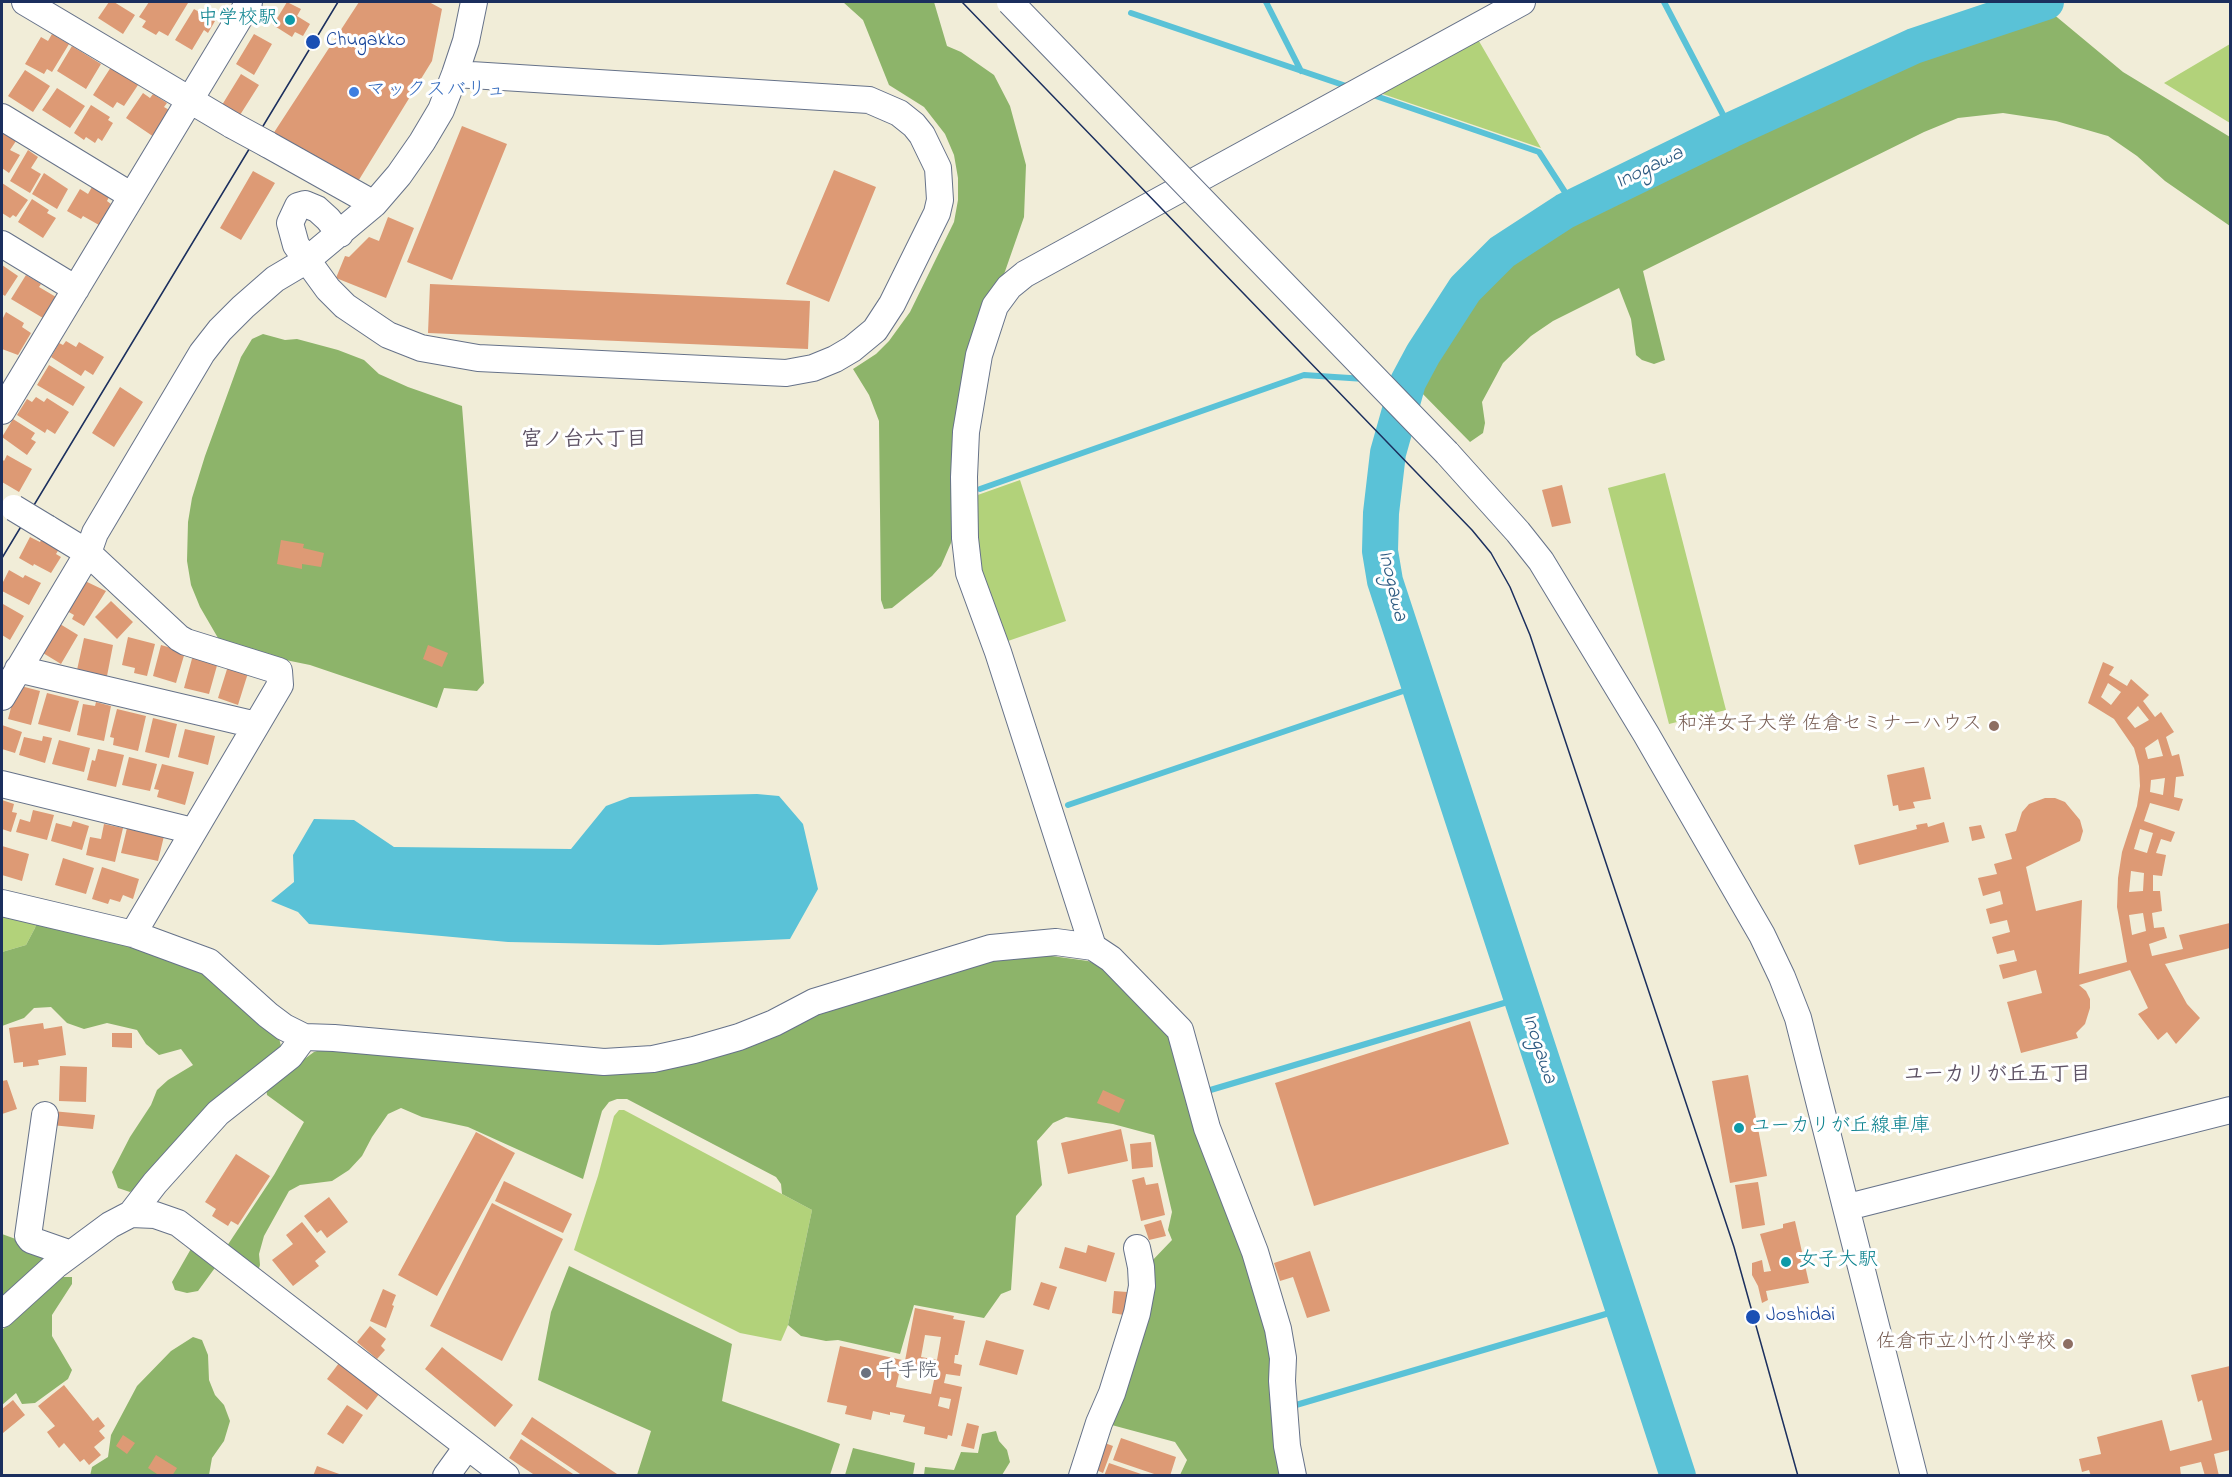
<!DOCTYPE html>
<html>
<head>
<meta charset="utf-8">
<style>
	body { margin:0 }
	#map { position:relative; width:2232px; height:1477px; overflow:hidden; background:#f1edd8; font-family:"Indie Flower",sans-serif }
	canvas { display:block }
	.frame { position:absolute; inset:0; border:3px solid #1b2f5e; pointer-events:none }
</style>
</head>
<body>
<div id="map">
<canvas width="2232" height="1477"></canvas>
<div class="frame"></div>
</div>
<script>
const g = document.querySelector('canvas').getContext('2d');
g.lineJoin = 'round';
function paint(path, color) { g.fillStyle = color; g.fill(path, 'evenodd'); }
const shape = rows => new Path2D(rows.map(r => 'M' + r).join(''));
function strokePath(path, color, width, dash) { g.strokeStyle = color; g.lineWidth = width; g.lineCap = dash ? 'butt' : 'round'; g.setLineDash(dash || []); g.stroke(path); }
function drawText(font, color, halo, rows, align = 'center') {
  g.font = font + ' "Indie Flower","Klee One",sans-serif'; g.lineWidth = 6; g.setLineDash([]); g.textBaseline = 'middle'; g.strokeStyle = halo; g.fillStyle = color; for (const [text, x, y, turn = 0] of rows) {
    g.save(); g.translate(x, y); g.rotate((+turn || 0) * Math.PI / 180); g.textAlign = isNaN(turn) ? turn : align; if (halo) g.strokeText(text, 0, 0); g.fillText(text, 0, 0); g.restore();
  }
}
const green = shape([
	[1476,36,1541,148,1374,91],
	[2230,44,2230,123,2164,83],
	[1665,473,1726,710,1669,724,1608,488],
	[1020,480,1066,621,1008,641,1001,641,977,571,972,497],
	[2,912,37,921,35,928,26,945,2,952],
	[619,1110,624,1110,812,1210,788,1325,781,1341,740,1333,574,1250,598,1176,614,1116]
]);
const forest = shape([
	[843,2,934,2,947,46,961,52,994,75,1010,106,1026,165,1024,217,1002,280,951,543,941,566,932,576,892,608,884,609,881,600,879,421,869,395,853,369,876,354,889,341,910,312,954,222,958,200,958,178,954,155,945,134,924,107,889,85,863,20],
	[2046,8,2123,72,2230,137,2230,226,2165,181,2137,156,2108,136,2056,121,2003,113,1958,118,1924,132,1643,271,1665,360,1654,364,1642,360,1636,355,1631,319,1619,288,1553,321,1531,336,1503,363,1482,402,1485,423,1483,433,1470,442,1415,386,1430,358,1471,295,1483,282,1509,257,1573,215,1734,136,1916,52],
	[263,334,285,340,297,339,338,350,364,360,379,374,408,387,462,406,484,683,477,691,444,688,437,708,310,665,227,648,218,638,200,607,191,585,187,561,188,522,192,498,205,456,241,357,252,339],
	[37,921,131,943,203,968,279,1038,282,1050,153,1176,130,1192,118,1188,112,1172,130,1137,151,1105,157,1090,168,1080,193,1065,181,1049,159,1055,146,1044,137,1030,107,1023,84,1029,67,1023,51,1007,34,1008,24,1018,2,1026,2,952,26,945,35,928],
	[1030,953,1088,961,1108,969,1165,1022,1273,1333,1286,1475,1180,1475,1187,1460,1175,1442,1108,1424,1149,1264,1172,1240,1168,1230,1172,1212,1154,1135,1113,1124,1066,1117,1053,1123,1037,1141,1042,1185,1016,1216,1011,1290,1001,1294,984,1318,914,1305,900,1354,838,1340,826,1341,801,1336,788,1325,812,1210,782,1194,781,1184,776,1177,627,1099,617,1099,609,1102,602,1111,583,1179,468,1127,422,1117,401,1108,388,1114,372,1137,362,1156,349,1170,332,1181,300,1185,289,1191,264,1236,259,1254,260,1265,258,1271,227,1246,274,1175,304,1122,267,1095,266,1087,314,1052,332,1046,604,1070,994,958],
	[2,1234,51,1252,2,1302],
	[192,1247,217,1265,198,1291,187,1293,175,1290,172,1282],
	[569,1266,732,1344,722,1401,840,1444,830,1475,637,1475,651,1431,538,1380,551,1312],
	[63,1277,72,1277,72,1284,52,1315,52,1336,72,1370,68,1379,35,1403,22,1404,16,1393,2,1405,2,1330],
	[193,1337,202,1340,208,1355,209,1380,215,1395,224,1405,230,1421,224,1441,212,1458,209,1475,90,1476,92,1467,108,1457,111,1435,137,1386,171,1351],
	[996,1431,999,1441,1007,1450,1010,1462,1002,1475,924,1475,925,1467,954,1470,961,1452,978,1453,982,1434],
	[853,1448,915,1463,913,1475,845,1475]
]);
const water = shape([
	[757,794,779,796,803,824,818,889,790,939,659,945,508,942,309,924,298,912,271,901,294,882,293,855,314,819,354,820,394,847,571,849,606,806,630,797]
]);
const stream = shape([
	[1266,2,1301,71],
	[1664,2,1731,130],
	[1131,13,1349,87],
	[1370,94,1539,152,1574,206],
	[1387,380,1408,382],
	[980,489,1304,375,1365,379],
	[1068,805,1418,686],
	[1207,1091,1521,998],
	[1296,1405,1623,1309]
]);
const river = shape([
	[1678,1476,1385,581,1380,551,1381,513,1388,453,1408,382,1423,354,1465,289,1502,252,1565,211,1731,130,1914,46,2046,2]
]);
const building = shape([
	[109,2,114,2,135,15,123,34,98,18],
	[149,2,186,2,188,3,168,36,159,31,156,35,142,27,146,21,139,17],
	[287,2,301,9,297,16,310,24,303,36,295,32,292,37,273,25],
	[359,2,429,2,442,9,432,61,357,183,273,134],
	[194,9,215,21,208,33,204,30,192,50,175,40],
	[52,34,69,44,52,72,47,69,44,74,25,64,41,37,48,41],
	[254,34,272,44,254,75,236,64],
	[72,46,101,64,86,89,57,71],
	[111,67,138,85,124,106,117,102,113,108,93,95],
	[25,70,50,86,33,112,8,96],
	[241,74,259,85,240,115,222,105],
	[57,88,85,106,70,128,42,110],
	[143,93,150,98,153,94,167,103,164,107,171,111,154,137,126,118],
	[91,105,110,117,108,120,113,123,102,141,98,138,95,143,86,137,84,140,74,133],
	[462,126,507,144,452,280,407,262],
	[2,132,16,141,10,150,20,155,9,173,2,168],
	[28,150,38,157,31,168,41,174,30,193,10,181],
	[834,170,876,187,829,302,786,284],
	[253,171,275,183,241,240,220,228],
	[44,173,68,189,57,209,32,194],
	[2,183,28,200,16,217,13,215,10,218,2,213],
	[92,187,109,197,107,201,111,204,99,225,83,216,81,219,67,211,80,189,88,194],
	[32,199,49,210,47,213,56,218,43,238,18,222],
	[388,217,414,228,386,298,336,278,345,256,349,257,369,237,379,241],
	[2,265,18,276,5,296,2,294],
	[26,275,41,284,39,287,56,297,43,318,11,299],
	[430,284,810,301,808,349,428,333],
	[6,312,24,323,22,327,31,333,18,355,2,349,2,320],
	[66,341,76,347,79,342,104,357,93,375,85,370,81,376,51,357,59,343,63,345],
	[49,365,85,387,73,406,37,385],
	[120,387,143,402,114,447,92,433],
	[36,397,44,402,47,398,69,412,55,434,47,429,45,433,17,415,27,399,32,402],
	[13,419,35,433,31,439,36,442,27,455,2,437],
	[7,455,32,469,19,492,2,482,2,459,4,461],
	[1562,485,1571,523,1552,527,1542,490],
	[30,537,40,542,42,539,59,549,56,554,61,557,51,573,34,564,33,566,19,558],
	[281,540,304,544,303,548,324,553,321,567,302,564,302,569,277,564],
	[9,570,23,578,25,575,41,583,29,605,2,591,2,584],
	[85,581,106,591,84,626,72,619,74,615,67,611],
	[111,601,133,622,117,639,95,617],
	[3,604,24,616,10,640,2,635],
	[60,624,78,635,61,664,43,653],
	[128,637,155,644,147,676,134,673,135,668,122,665],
	[84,638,113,645,107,676,77,670],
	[161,645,185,652,176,683,153,676],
	[428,645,448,653,442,667,423,659],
	[193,655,218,662,209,694,184,688],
	[2103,662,2114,667,2109,675,2127,686,2131,679,2149,695,2143,701,2155,717,2161,712,2174,732,2166,737,2172,756,2179,754,2184,776,2176,777,2174,797,2183,799,2179,811,2150,803,2144,821,2175,832,2171,842,2161,839,2156,853,2166,855,2162,876,2153,875,2153,891,2160,891,2162,911,2152,913,2154,928,2164,927,2167,938,2149,944,2152,956,2183,949,2179,935,2230,923,2230,948,2165,964,2187,1004,2200,1018,2176,1044,2167,1032,2158,1040,2138,1014,2148,1008,2130,970,2079,985,2086,991,2090,999,2090,1008,2085,1024,2076,1033,2078,1038,2021,1053,2007,1002,2042,993,2036,970,2003,979,1999,965,2017,961,2014,950,1997,954,1992,937,2010,932,2007,920,1990,924,1986,909,2003,904,2000,891,1983,896,1978,878,1997,874,1994,864,2012,859,2005,834,2016,831,2022,812,2029,804,2045,798,2055,798,2065,802,2080,820,2083,831,2080,841,2026,867,2036,911,2082,900,2079,974,2127,962,2117,907,2118,878,2122,852,2137,806,2140,786,2139,766,2134,748,2114,719,2088,703],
	[2108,683,2121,692,2111,705,2101,697],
	[2138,706,2149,720,2135,728,2127,718],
	[2158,739,2163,756,2148,759,2145,748],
	[2165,778,2163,795,2150,792,2151,780],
	[2140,829,2153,833,2147,853,2134,849],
	[2131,871,2144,873,2143,891,2129,892],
	[2143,913,2146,931,2132,935,2129,915],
	[228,666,248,673,238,705,218,698],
	[17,685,40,691,31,725,8,719],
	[47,693,79,701,70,732,38,724],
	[96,702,111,706,104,741,77,735,83,704,95,706],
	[117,709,146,716,138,751,113,745,114,738,110,737],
	[153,718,177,724,169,758,145,752],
	[2,725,22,732,15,753,2,749],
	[185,729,215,736,208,765,178,757],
	[43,736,52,738,45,763,19,755,24,737,42,741],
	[59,740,90,748,84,772,52,764],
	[98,749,124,755,116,787,87,780,92,760,95,761],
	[129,757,157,764,150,791,122,785],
	[162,764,194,772,185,805,157,797,159,790,154,789],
	[1924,767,1931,799,1913,802,1915,808,1899,811,1898,805,1893,806,1887,775],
	[2,800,14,804,12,812,17,813,11,832,2,829],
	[33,810,54,815,47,840,16,832,20,819,30,822],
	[73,821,89,826,82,850,51,841,56,823,71,827],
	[1944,822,1949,842,1859,865,1854,845,1917,829,1916,825,1927,823,1928,827],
	[104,824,123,828,115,862,86,855,90,837,101,839],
	[1981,825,1985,838,1972,841,1969,827],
	[127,828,164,836,158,861,121,853],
	[2,846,29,854,22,881,2,875],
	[63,858,94,868,86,894,55,885],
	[102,867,139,879,133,899,123,895,120,902,110,899,108,904,92,899],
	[1470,1021,1509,1144,1314,1206,1275,1083],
	[43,1023,44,1029,62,1026,66,1055,38,1060,39,1065,23,1067,23,1062,14,1063,9,1028],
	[112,1033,132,1033,132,1048,112,1047],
	[60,1066,87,1067,86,1102,59,1101],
	[1748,1075,1767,1176,1730,1183,1712,1081],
	[7,1080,17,1109,2,1114,2,1081],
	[1103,1090,1125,1100,1119,1113,1097,1103],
	[52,1111,95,1115,93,1129,51,1125],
	[1121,1129,1128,1161,1068,1174,1061,1143],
	[476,1132,515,1153,437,1296,398,1275],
	[1151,1142,1153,1167,1132,1169,1130,1144],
	[236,1154,270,1176,238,1225,231,1221,228,1226,212,1216,216,1209,205,1202],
	[1144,1177,1146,1185,1158,1183,1165,1215,1141,1221,1132,1180],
	[504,1181,572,1214,563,1233,495,1201],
	[1758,1182,1765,1225,1742,1229,1735,1185],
	[329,1197,348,1222,327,1238,321,1230,317,1233,304,1216],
	[492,1203,563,1239,502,1361,430,1326],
	[1161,1220,1166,1236,1149,1240,1144,1225],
	[1795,1221,1809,1283,1766,1291,1768,1300,1762,1303,1758,1286,1752,1275,1752,1263,1762,1260,1764,1272,1771,1271,1760,1234,1783,1228,1783,1224],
	[302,1222,326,1252,315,1261,319,1266,293,1286,272,1260,293,1244,286,1235],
	[1088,1245,1115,1253,1106,1282,1059,1268,1065,1247,1086,1253],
	[1310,1251,1330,1311,1307,1318,1293,1277,1280,1281,1274,1263],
	[1041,1282,1057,1287,1049,1310,1033,1305],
	[383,1289,396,1295,392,1305,394,1306,386,1328,370,1321],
	[1114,1291,1127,1292,1124,1315,1112,1313],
	[915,1308,954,1316,953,1319,965,1321,958,1355,955,1355,954,1363,962,1365,960,1376,946,1374,944,1383,962,1387,952,1436,948,1435,947,1439,924,1434,925,1427,903,1422,905,1415,890,1412,890,1415,873,1411,871,1420,845,1414,847,1406,827,1402,840,1346,902,1360,896,1387,931,1394,936,1371,904,1366],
	[925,1335,941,1337,937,1360,921,1357],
	[940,1397,951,1399,949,1409,938,1406],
	[370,1326,386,1339,381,1346,385,1350,377,1359,357,1342],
	[986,1340,1024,1350,1017,1375,979,1365],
	[442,1347,513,1405,495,1427,425,1369],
	[339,1363,379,1394,367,1410,327,1379],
	[2230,1366,2230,1450,2214,1454,2219,1476,2205,1476,2201,1462,2180,1467,2181,1476,2091,1476,2089,1470,2082,1472,2079,1459,2101,1454,2097,1437,2162,1420,2170,1451,2212,1440,2202,1400,2198,1402,2191,1375],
	[64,1385,93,1421,98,1417,105,1426,99,1431,105,1438,94,1447,101,1455,89,1465,84,1459,80,1462,64,1443,59,1448,47,1432,55,1426,38,1406],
	[13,1400,25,1415,3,1433,2,1431,2,1409],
	[347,1405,363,1415,343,1444,327,1434],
	[532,1417,620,1476,583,1476,521,1434],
	[967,1423,979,1426,974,1449,961,1446],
	[123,1435,135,1443,127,1454,116,1446],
	[1121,1438,1176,1457,1170,1476,1160,1476,1113,1460],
	[521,1439,576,1476,536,1476,509,1458],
	[1102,1442,1113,1446,1103,1473,1092,1468],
	[156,1455,177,1468,172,1476,160,1476,148,1468],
	[1109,1463,1144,1475,1144,1476,1104,1476],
	[317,1466,342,1475,342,1476,313,1476]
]);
const minor = shape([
	[25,2,232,125],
	[2,117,132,196],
	[267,144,374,204],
	[340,234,328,219,317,209,305,204,298,206,290,223,296,245,328,289,345,306,388,335,421,348,478,358,786,373,813,368,835,359,852,349,875,330,892,304,937,213,940,200,938,168,922,135,914,125,899,113,869,100,455,74],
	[2,244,76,289],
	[2,411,249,2],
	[1447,453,1518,532,1541,561,1646,734,1762,935,1782,977,1798,1018,1914,1476],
	[47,528,88,553,179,638,186,642,279,671,280,685,133,934],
	[18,669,256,725],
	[2,697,88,553,95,533,202,353,220,330,243,307,275,279,307,260,374,204,399,175,422,142,441,110,455,74,466,41,474,2],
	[2,784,193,831],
	[2,903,133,934,209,962,268,1015,284,1027,304,1037,334,1038,604,1062,653,1059,694,1050,739,1037,774,1023,814,1002,991,948,1056,942,1093,947,1111,959,1180,1030,1207,1128,1255,1252,1278,1329,1283,1358,1282,1381,1287,1446,1293,1476],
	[1093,947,998,652,969,573,965,538,964,477,966,432,979,355,995,306,1009,287,1025,274,1522,2],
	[45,1115,28,1236,31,1240,71,1254],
	[1848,1207,2230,1110],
	[131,1214,155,1183,218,1113,290,1056,304,1037],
	[2,1314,56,1265,110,1225,131,1214,155,1215,178,1223,506,1476],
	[446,1476,467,1447],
	[1082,1476,1099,1423,1112,1393,1137,1313,1142,1286,1141,1267,1137,1248]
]);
const tram = shape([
	[962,2,1472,530,1491,553,1510,587,1530,635,1734,1247,1798,1476],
	[2,558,338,2]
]);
const minorBridge = shape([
	[1010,2,1447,453],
	[232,125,267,144],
	[14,508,47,528]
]);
const markers = [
	[290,20,6,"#0f9aa8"],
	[313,42,8,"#1a4fb4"],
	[354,92,6,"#3f7fe0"],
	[1994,726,6,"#8d6e63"],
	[1739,1128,6,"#0f9aa8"],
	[1786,1262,6,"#0f9aa8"],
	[1753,1317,8,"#1a4fb4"],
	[2068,1344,6,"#8d6e63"],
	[866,1373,6,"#6b7280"]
];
const cultureNames = [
	["中学校駅",278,20,"right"],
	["ユーカリが丘線車庫",1751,1128],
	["女子大駅",1798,1262]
];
const transitNames = [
	["Chugakko",326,42],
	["Joshidai",1766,1317]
];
const shopNames = [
	["マックスバリュ",366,92]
];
const educationNames = [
	["和洋女子大学 佐倉セミナーハウス",1982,726],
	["佐倉市立小竹小学校",2056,1344]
];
const worshipNames = [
	["千手院",878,1373]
];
const waterNames = [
	["Inogawa",1650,169,-26],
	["Inogawa",1391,586,77],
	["Inogawa",1538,1049,72]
];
const neighbourhoodNames = [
	["宮ノ台六丁目",584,442],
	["ユーカリが丘五丁目",1997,1077]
];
paint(green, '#b2d27a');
paint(forest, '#8db46a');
paint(water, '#5ac2d7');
strokePath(stream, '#5ac2d7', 6);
strokePath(river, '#5ac2d7', 36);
paint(building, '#dd9a75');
strokePath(minor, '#667289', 28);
strokePath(minor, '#fff', 26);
strokePath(tram, '#1b2f5e', 1.5);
strokePath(minorBridge, '#667289', 28, []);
strokePath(minorBridge, '#fff', 26);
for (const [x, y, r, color] of markers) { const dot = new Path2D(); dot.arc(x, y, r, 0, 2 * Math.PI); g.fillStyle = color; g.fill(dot); strokePath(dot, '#fff', 2); }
drawText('20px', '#0d838f', '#fff', cultureNames, 'left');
drawText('20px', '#164399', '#fff', transitNames, 'left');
drawText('20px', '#366cbe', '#fff', shopNames, 'left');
drawText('20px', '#785e54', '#fff', educationNames, 'right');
drawText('20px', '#5b616d', '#fff', worshipNames, 'left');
drawText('italic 21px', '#2e5b82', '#fff', waterNames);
drawText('bold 21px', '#5f5466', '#fff', neighbourhoodNames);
</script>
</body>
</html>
